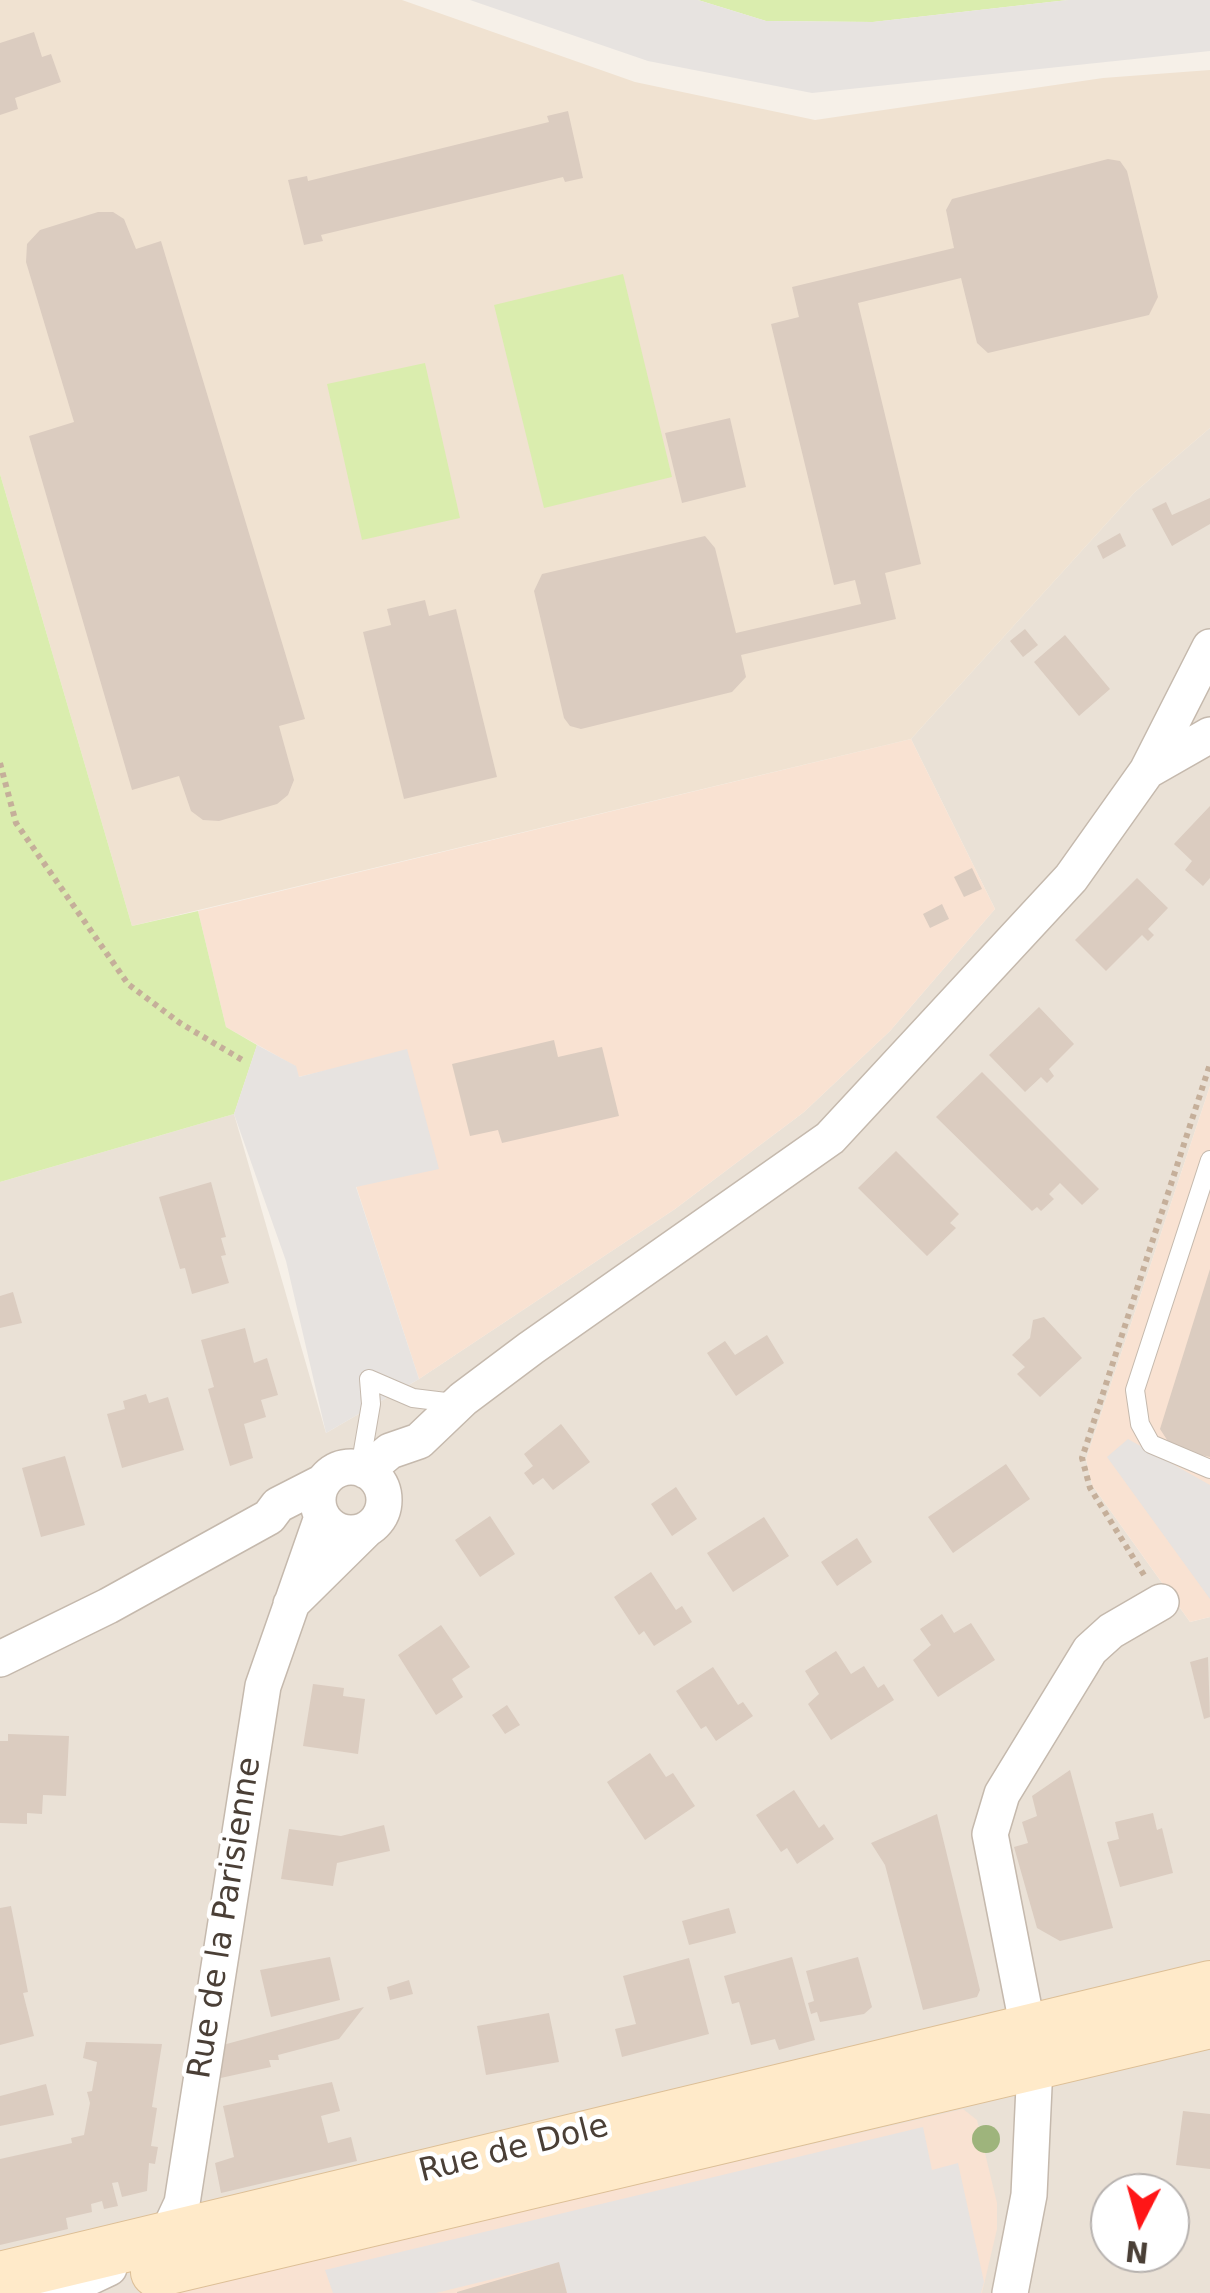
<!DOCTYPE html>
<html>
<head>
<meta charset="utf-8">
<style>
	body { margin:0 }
	#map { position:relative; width:1210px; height:2293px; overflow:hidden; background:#f6f0e8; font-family:"DejaVu Sans",sans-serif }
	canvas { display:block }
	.north { position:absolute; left:1090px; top:2173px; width:100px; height:100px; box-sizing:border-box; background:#fff; border:2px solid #b7b2af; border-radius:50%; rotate:186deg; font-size:28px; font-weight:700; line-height:40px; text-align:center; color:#4a3f36 }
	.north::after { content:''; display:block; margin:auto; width:35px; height:45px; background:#ff1617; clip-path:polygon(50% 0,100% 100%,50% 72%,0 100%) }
</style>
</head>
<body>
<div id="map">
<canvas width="1210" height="2293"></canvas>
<div class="north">N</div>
</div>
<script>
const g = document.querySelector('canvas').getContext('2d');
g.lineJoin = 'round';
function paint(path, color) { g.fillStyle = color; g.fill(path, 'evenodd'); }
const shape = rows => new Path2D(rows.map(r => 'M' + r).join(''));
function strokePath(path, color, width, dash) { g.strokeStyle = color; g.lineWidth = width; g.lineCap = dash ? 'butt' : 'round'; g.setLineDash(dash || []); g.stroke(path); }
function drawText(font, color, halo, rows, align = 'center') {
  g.font = font + ' "DejaVu Sans",sans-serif'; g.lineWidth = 9; g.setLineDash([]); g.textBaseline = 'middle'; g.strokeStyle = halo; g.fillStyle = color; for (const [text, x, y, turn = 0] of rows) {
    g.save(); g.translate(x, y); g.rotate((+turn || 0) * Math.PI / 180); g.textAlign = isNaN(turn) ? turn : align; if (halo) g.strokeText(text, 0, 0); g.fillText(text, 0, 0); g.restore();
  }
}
const residential = shape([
	[1210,428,1210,1086,1086,1459,1092,1485,1190,1622,1210,1617,1210,2293,0,2293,0,1182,234,1114,326,1433,419,1379,675,1209,804,1112,890,1031,995,909,911,739,1135,492],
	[1110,2193,1170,2193,1170,2253,1110,2253]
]);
const commercial = shape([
	[911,739,995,909,890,1031,804,1112,675,1209,419,1379,356,1186,329,1070,298,1077,295,1066,226,1027,198,911],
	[1210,1086,1210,1617,1190,1622,1092,1485,1086,1459],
	[963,2109,977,2120,997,2203,997,2229,982,2293,170,2293]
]);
const education = shape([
	[0,0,402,0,635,82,815,120,1103,78,1210,70,1210,428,1135,492,911,739,132,926,0,474]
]);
const green = shape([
	[698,0,1068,0,873,22,766,21],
	[623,274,672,477,544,508,494,305],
	[425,363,460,518,362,540,327,384],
	[0,474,132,926,198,911,226,1027,257,1045,234,1114,0,1182]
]);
const parking = shape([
	[470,0,698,0,766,21,873,22,1068,0,1210,0,1210,51,812,93,648,61],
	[257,1045,296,1066,299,1077,407,1049,439,1169,356,1187,419,1379,326,1433,286,1261,234,1114],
	[1128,1439,1210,1485,1210,1599,1107,1457],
	[923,2127,932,2170,958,2163,984,2282,981,2293,567,2293,558,2263,436,2293,333,2293,325,2270]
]);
const building = shape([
	[34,32,42,57,51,54,61,82,15,98,18,109,0,115,0,43],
	[568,111,583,178,565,182,563,177,321,235,323,241,304,245,288,180,307,176,308,181,549,122,547,116],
	[1108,159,1120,161,1127,171,1158,297,1149,315,988,353,977,343,961,278,858,303,921,564,885,573,896,619,741,655,746,677,732,692,581,729,570,726,564,718,534,591,542,574,705,536,715,548,736,633,861,604,855,580,834,585,771,324,799,317,792,287,954,248,946,210,952,199],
	[98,212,113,212,124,219,136,249,161,241,305,719,279,726,294,780,288,795,277,804,219,821,203,820,191,811,179,776,132,790,29,436,74,422,26,262,27,244,40,230],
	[730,418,746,487,682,503,665,433],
	[1210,498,1210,524,1172,546,1152,509,1166,502,1172,515],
	[1120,533,1126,546,1103,559,1097,546],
	[425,600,429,616,456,609,497,777,404,799,363,632,391,625,387,609],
	[1025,629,1038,645,1023,657,1010,641],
	[1065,635,1110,689,1079,716,1034,662],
	[1210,806,1210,878,1203,886,1185,870,1192,861,1174,844],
	[972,868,982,889,964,897,954,877],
	[1137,878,1168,908,1148,929,1154,935,1148,941,1142,935,1106,971,1075,940],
	[942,904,949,919,930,928,923,914],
	[1039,1007,1074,1044,1049,1069,1054,1076,1047,1083,1041,1077,1025,1092,989,1055],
	[554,1040,558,1057,602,1047,619,1116,502,1143,498,1130,470,1136,452,1064],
	[982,1072,1099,1189,1082,1205,1060,1183,1049,1194,1054,1199,1041,1211,1037,1207,1032,1211,936,1117],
	[896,1151,959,1214,950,1223,956,1228,927,1256,858,1188],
	[211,1182,226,1237,221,1238,226,1255,221,1256,229,1283,192,1294,185,1268,180,1269,159,1197],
	[1210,1269,1210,1457,1173,1449,1160,1429],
	[13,1292,22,1323,0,1328,0,1296],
	[1044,1317,1082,1358,1040,1397,1017,1374,1025,1367,1012,1355,1030,1338,1033,1320],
	[245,1328,254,1363,267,1358,278,1395,261,1400,266,1417,244,1424,253,1458,230,1466,208,1389,214,1387,201,1340],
	[767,1335,784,1363,736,1396,707,1353,725,1341,735,1355],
	[146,1394,149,1403,168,1397,184,1450,122,1468,107,1414,125,1409,123,1401],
	[561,1424,590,1462,553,1490,543,1478,533,1485,524,1473,533,1466,524,1454],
	[65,1456,85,1525,41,1537,22,1468],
	[1006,1464,1030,1499,953,1553,928,1517],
	[676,1487,697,1519,672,1536,651,1504],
	[490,1516,515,1554,480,1577,455,1540],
	[764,1517,789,1556,733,1592,707,1553],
	[857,1538,872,1562,837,1586,821,1562],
	[651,1572,676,1610,682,1606,692,1622,654,1646,644,1631,639,1635,614,1597],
	[942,1614,954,1633,971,1623,995,1660,938,1697,913,1660,931,1645,920,1629],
	[441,1625,470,1667,452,1679,463,1697,436,1715,398,1655],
	[836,1651,851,1674,864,1666,878,1688,884,1684,894,1700,831,1740,808,1704,819,1694,805,1671],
	[1208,1657,1210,1717,1204,1719,1190,1662],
	[713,1667,738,1705,743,1702,753,1716,716,1741,706,1726,701,1729,676,1691],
	[313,1684,344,1688,343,1696,365,1699,358,1754,303,1746],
	[507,1705,520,1725,505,1734,492,1715],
	[8,1734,69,1736,66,1796,43,1795,42,1814,27,1813,27,1824,0,1823,0,1741,8,1741],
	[650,1753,666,1777,673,1773,695,1806,645,1840,607,1782],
	[1070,1770,1113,1928,1060,1941,1037,1928,1014,1847,1028,1843,1022,1822,1037,1816,1032,1796],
	[794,1790,819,1828,824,1824,834,1839,797,1864,787,1848,781,1852,756,1815],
	[1153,1813,1157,1830,1162,1828,1173,1873,1120,1887,1107,1842,1119,1839,1115,1822],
	[937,1814,980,1990,977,1997,923,2010,885,1865,871,1843],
	[384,1825,390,1851,337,1863,333,1886,281,1879,289,1829,341,1836],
	[11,1906,28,1992,23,1993,34,2036,0,2045,0,1908],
	[729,1908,736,1933,689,1945,682,1921],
	[330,1957,340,2000,271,2017,260,1970],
	[792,1957,815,2040,779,2050,775,2039,751,2045,739,2002,732,2004,724,1976],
	[858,1957,872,2007,864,2014,820,2022,817,2012,811,2014,808,2003,814,2001,806,1971],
	[689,1958,709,2034,622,2057,615,2029,636,2024,623,1976],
	[409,1980,413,1994,390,2000,387,1987],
	[364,2007,339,2039,278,2055,279,2060,269,2060,271,2067,216,2079,219,2046],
	[549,2013,559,2062,486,2075,477,2026],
	[86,2042,162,2044,152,2107,157,2108,151,2146,158,2147,155,2164,149,2163,147,2191,122,2197,118,2182,112,2183,118,2206,104,2209,102,2201,91,2204,92,2212,66,2218,68,2229,0,2245,0,2159,72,2143,71,2138,84,2135,90,2103,87,2092,92,2091,97,2062,83,2058],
	[332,2082,340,2111,321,2116,328,2143,351,2137,357,2161,221,2193,215,2163,234,2157,223,2106],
	[46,2084,54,2115,0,2126,0,2096],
	[1183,2111,1210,2114,1210,2169,1176,2165],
	[559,2262,567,2293,457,2293,457,2292]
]);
const path = shape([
	[0,763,16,823,128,984,180,1023,244,1061],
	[1144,1575,1090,1488,1082,1458,1210,1064]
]);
const lane = shape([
	[1210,1160,1135,1390,1140,1424,1151,1444,1210,1469],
	[369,1379,413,1398,454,1403],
	[360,1468,371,1404,369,1379]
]);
const street = shape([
	[1147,771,1210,647],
	'318 1500a33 33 0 1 1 66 0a33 33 0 1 1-66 0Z',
	[366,1471,390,1451,419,1441,463,1399,531,1348,830,1138,1071,878,1147,771,1210,735],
	[291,1604,367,1529],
	[0,1659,108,1606,269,1517,278,1505,323,1482],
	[161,2248,182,2203,263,1686,322,1517],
	[56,2293,109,2268],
	[1010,2293,1029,2195,1035,2065,990,1834,1002,1794,1090,1650,1111,1631,1161,1602]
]);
const secondary = shape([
	[156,2272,1210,2023],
	[0,2277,1210,1986]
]);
const trees = [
	[986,2139]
];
const streetNames = [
	["Rue de la Parisienne",226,1918,-81],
	["Rue de Dole",514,2150,-14]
];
paint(residential, '#eae1d6');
paint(commercial, '#f9e2d2');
paint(education, '#f0e2d1');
paint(green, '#daedae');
paint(parking, '#e7e3e0');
paint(building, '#dbccc0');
strokePath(lane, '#c5b9ad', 20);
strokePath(street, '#c5b9ad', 38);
strokePath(secondary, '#ddbf96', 52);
strokePath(path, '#c5af9a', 6, [5, 5]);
strokePath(lane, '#fff', 18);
strokePath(street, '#fff', 35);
strokePath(secondary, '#ffeac9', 50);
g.fillStyle = '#9eb47c';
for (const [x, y] of trees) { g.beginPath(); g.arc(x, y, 14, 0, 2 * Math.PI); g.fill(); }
drawText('32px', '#4a3f36', '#fff', streetNames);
</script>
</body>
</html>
